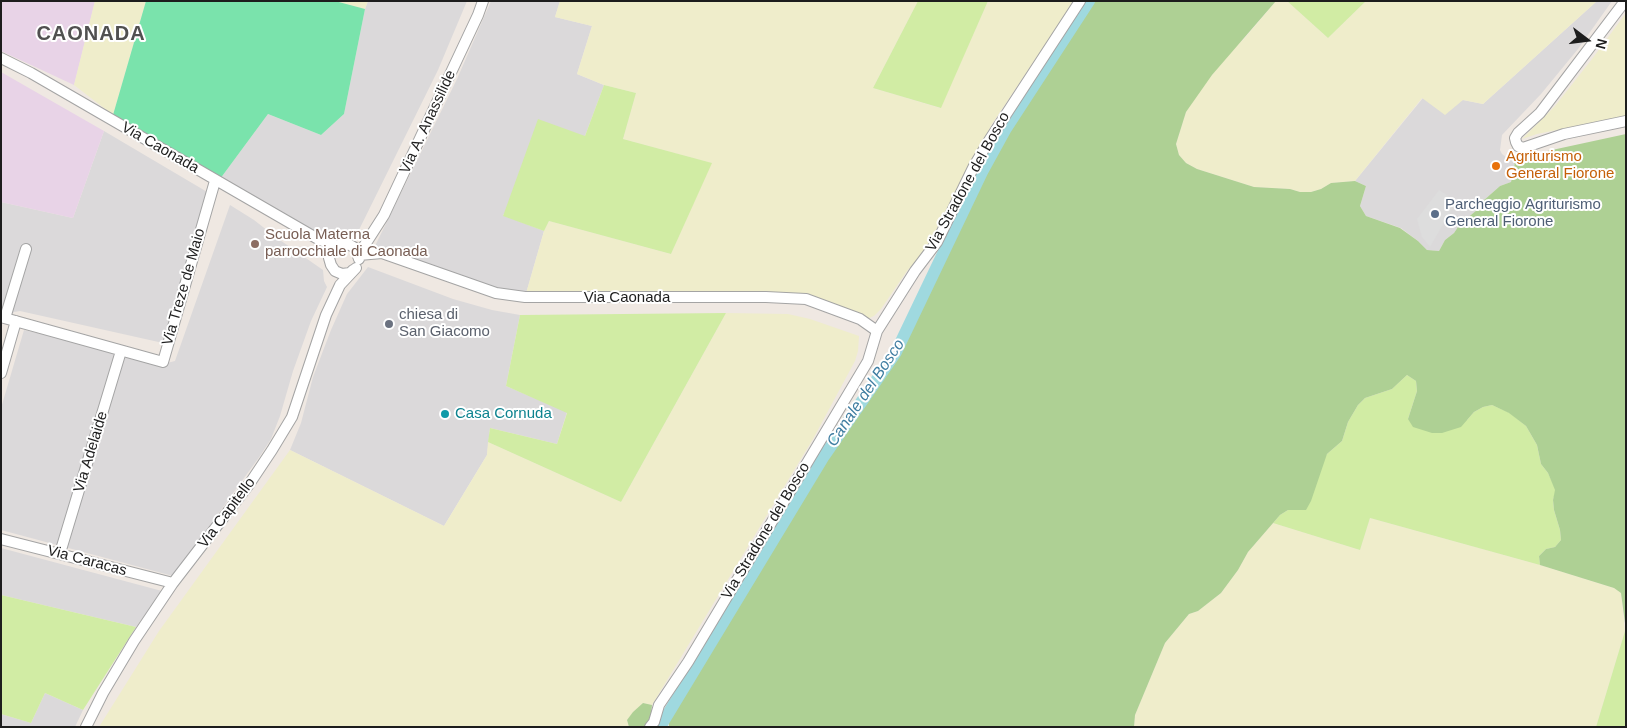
<!DOCTYPE html>
<html>
<head>
<meta charset="utf-8">
<style>
	body { margin:0 }
	#map { position:relative; width:1627px; height:728px; overflow:hidden; background:#efe8e2; font-family:Helvetica,sans-serif }
	canvas { display:block }
	.frame { position:absolute; inset:0; border:2px solid #1d1d1d; pointer-events:none }
	.north { position:absolute; left:1562px; top:15px; width:50px; height:50px; -webkit-text-stroke:4px #fff; paint-order:stroke; rotate:105deg; font-size:14px; font-weight:700; line-height:20px; text-align:center; color:#1d1d1d }
	.north::after { content:''; display:block; margin:auto; width:18px; height:22px; background:#1d1d1d; clip-path:polygon(50% 0,100% 100%,50% 72%,0 100%) }
</style>
</head>
<body>
<div id="map">
<canvas width="1627" height="728"></canvas>
<div class="frame"></div>
<div class="north">N</div>
</div>
<script>
const g = document.querySelector('canvas').getContext('2d');
g.lineJoin = 'round';
function paint(path, color) { g.fillStyle = color; g.fill(path, 'evenodd'); }
const shape = rows => new Path2D(rows.map(r => 'M' + r).join(''));
function strokePath(path, color, width, dash) { g.strokeStyle = color; g.lineWidth = width; g.lineCap = dash ? 'butt' : 'round'; g.setLineDash(dash || []); g.stroke(path); }
function drawText(font, color, halo, rows, align = 'center') {
  g.font = font + ' Helvetica,sans-serif'; g.lineWidth = 4; g.setLineDash([]); g.textBaseline = 'middle'; g.strokeStyle = halo; g.fillStyle = color; for (const [text, x, y, turn = 0] of rows) {
    g.save(); g.translate(x, y); g.rotate((+turn || 0) * Math.PI / 180); g.textAlign = isNaN(turn) ? turn : align; if (halo) g.strokeText(text, 0, 0); g.fillText(text, 0, 0); g.restore();
  }
}
const residential = shape([
	[368,1,467,1,438,70,353,242,337,240,288,222,220,179,268,114,321,135,344,114,365,9],
	[491,1,560,1,555,17,592,26,577,74,604,85,585,136,503,215,544,231,525,297,373,250,457,79],
	[1597,1,1612,1,1578,49,1541,94,1502,135,1500,150,1502,154,1506,157,1515,158,1514,170,1511,182,1500,186,1483,201,1477,210,1460,224,1454,233,1445,240,1439,251,1427,250,1418,241,1401,228,1366,216,1360,206,1366,186,1355,181,1423,98,1463,100,1483,104],
	[104,131,214,196,163,343,20,311,14,312,10,317,1,314,1,202,73,218],
	[230,205,254,220,277,238,323,270,324,281,327,287,311,321,293,371,280,416,271,439,260,456,173,576,1,530,1,408,24,330,167,363,175,361],
	[368,267,453,299,492,310,520,315,506,386,567,412,557,444,490,428,487,455,444,526,290,450,301,423,313,377,331,330,347,294],
	[1,548,162,591,136,627,1,595],
	[45,693,83,710,75,727,1,727,1,714,31,723]
]);
const industrial = shape([
	[1,1,95,1,74,85,1,51],
	[1,72,104,131,73,218,1,202]
]);
const farmland = shape([
	[95,1,146,1,113,115,74,85],
	[335,1,368,1,365,9],
	[560,1,918,1,873,88,940,108,988,1,1074,1,992,124,925,251,907,271,881,309,874,316,867,319,815,301,525,297,544,231,549,221,671,254,711,163,623,139,636,93,604,85,577,74,592,26,555,17],
	[1276,1,1287,1,1328,38,1366,1,1597,1,1483,104,1463,100,1445,115,1422,98,1355,181,1331,183,1321,189,1311,192,1300,192,1290,189,1254,187,1197,169,1186,163,1179,155,1176,144,1186,112,1198,93,1234,47,1243,40],
	[1626,13,1626,116,1537,134,1522,139,1555,106,1592,59],
	[726,313,788,314,810,319,859,336,858,351,855,361,813,439,652,705,643,703,627,720,629,727,99,727,159,631,290,450,444,526,487,455,488,442,621,502],
	[1370,518,1540,565,1614,588,1621,593,1625,631,1596,727,1134,727,1135,715,1165,643,1189,614,1198,611,1221,593,1238,570,1248,552,1273,523,1360,550]
]);
const grass = shape([
	[918,1,988,1,941,108,873,88],
	[1287,1,1366,1,1328,38],
	[604,85,636,93,623,139,712,163,671,254,549,221,544,231,503,216,538,119,585,136],
	[726,313,621,502,488,442,490,428,557,444,567,413,506,386,520,315],
	[1407,375,1416,381,1417,391,1408,419,1467,420,1474,412,1483,407,1492,405,1510,413,1526,426,1537,445,1541,464,1548,473,1556,490,1553,500,1554,510,1560,530,1561,540,1555,547,1546,549,1539,556,1540,565,1370,518,1360,550,1273,523,1280,515,1288,510,1296,509,1327,454,1342,441,1348,422,1358,405,1365,398,1392,389],
	[1,595,136,627,83,710,45,693,31,723,1,714],
	[1625,631,1626,727,1596,727]
]);
const forest = shape([
	[1095,1,1276,1,1212,75,1186,112,1176,144,1179,155,1186,163,1197,169,1254,187,1290,189,1300,192,1311,192,1321,189,1331,183,1355,181,1366,186,1360,206,1366,216,1400,228,1418,241,1427,250,1439,251,1445,240,1454,233,1460,224,1477,210,1483,201,1500,186,1511,182,1514,170,1515,158,1626,134,1626,631,1621,593,1614,588,1540,565,1539,556,1546,549,1555,547,1561,540,1560,530,1554,510,1553,500,1555,490,1548,473,1541,464,1537,445,1526,426,1509,413,1492,405,1483,407,1474,412,1461,427,1442,433,1432,433,1413,427,1408,419,1417,391,1416,381,1407,375,1392,389,1365,398,1358,405,1348,422,1342,441,1327,454,1311,501,1306,510,1288,510,1280,515,1248,552,1238,570,1221,593,1198,611,1189,614,1165,643,1135,715,1134,727,669,727,668,713,798,496,828,449,883,377,908,337,941,259,1008,134],
	[643,703,652,705,650,727,629,727,627,720,633,712]
]);
const pitch = shape([
	[146,1,335,1,365,9,344,114,321,135,268,114,220,179,113,115]
]);
const parking = shape([
	[1439,190,1459,203,1452,209,1430,247,1422,237,1417,219]
]);
const canal = shape([
	[660,727,824,456,896,352,983,170,1005,130,1089,1]
]);
const street = shape([
	[1625,1,1540,113,1518,133,1515,138,1516,142,1518,146,1523,148,1564,134,1626,121],
	[1,58,31,73,318,239,336,246],
	[359,254,384,215,478,15,483,1],
	[359,255,382,253,496,293,525,297,766,297,806,299,860,319,877,331],
	[353,270,350,273,342,274,335,271,331,265,329,258,331,251,336,246,343,244,350,245,355,248,359,259],
	[1,317,163,362,215,181],
	[5,318,26,249],
	[1,373,16,321],
	[1,539,173,583],
	[60,553,121,351],
	[86,727,103,693,134,641,173,583,250,483,272,450,292,417,326,315,340,285,356,268],
	[650,727,654,722,659,705,688,662,868,361,877,331,915,271,937,242,974,166,990,139,1080,1]
]);
const markers = [
	[1496,166,5,"#e8710a"],
	[1435,214,5,"#5c6f8a"],
	[255,244,5,"#8d6e63"],
	[389,324,5,"#6b7280"],
	[445,414,5,"#0f9aa8"]
];
const streetNames = [
	["Via A. Anassilide",428,122,-65],
	["Via Caonada",160,148,30],
	["Via Stradone del Bosco",968,182,-61],
	["Via Treze de Maio",184,287,-74],
	["Via Caonada",627,298],
	["Via Adelaide",91,452,-73],
	["Via Capitello",227,513,-53],
	["Via Stradone del Bosco",766,531,-59],
	["Via Caracas",87,561,15]
];
const foodNames = [
	["Agriturismo",1506,157],
	["General Fiorone",1506,174]
];
const serviceNames = [
	["Parcheggio Agriturismo",1445,205],
	["General Fiorone",1445,222]
];
const educationNames = [
	["Scuola Materna",265,235],
	["parrocchiale di Caonada",265,252]
];
const worshipNames = [
	["chiesa di",399,315],
	["San Giacomo",399,332]
];
const cultureNames = [
	["Casa Cornuda",455,414]
];
const waterNames = [
	["Canale del Bosco",866,393,-56]
];
const districtNames = [
	["CAONADA",91,34]
];
paint(residential, '#dbd9da');
paint(industrial, '#e8d3e7');
paint(farmland, '#efedcb');
paint(grass, '#d1eca4');
paint(forest, '#aed094');
paint(pitch, '#7ae3ac');
paint(parking, '#ddd');
strokePath(canal, '#9fd9df', 12);
strokePath(street, '#a4a4a4', 12);
strokePath(street, '#fff', 10);
for (const [x, y, r, color] of markers) { const dot = new Path2D(); dot.arc(x, y, r, 0, 2 * Math.PI); g.fillStyle = color; g.fill(dot); strokePath(dot, '#fff', 2); }
drawText('15px', '#1d1d1d', '#fff', streetNames);
drawText('15px', '#c56008', '#fff', foodNames, 'left');
drawText('15px', '#4e5e75', '#fff', serviceNames, 'left');
drawText('15px', '#785e54', '#fff', educationNames, 'left');
drawText('15px', '#5b616d', '#fff', worshipNames, 'left');
drawText('15px', '#0d838f', '#fff', cultureNames, 'left');
drawText('italic 16px', '#3f7da1', '#fff', waterNames);
g.letterSpacing = '1px';
drawText('bold 20px', '#505050', '#fff', districtNames);
g.letterSpacing = '0px';
</script>
</body>
</html>
